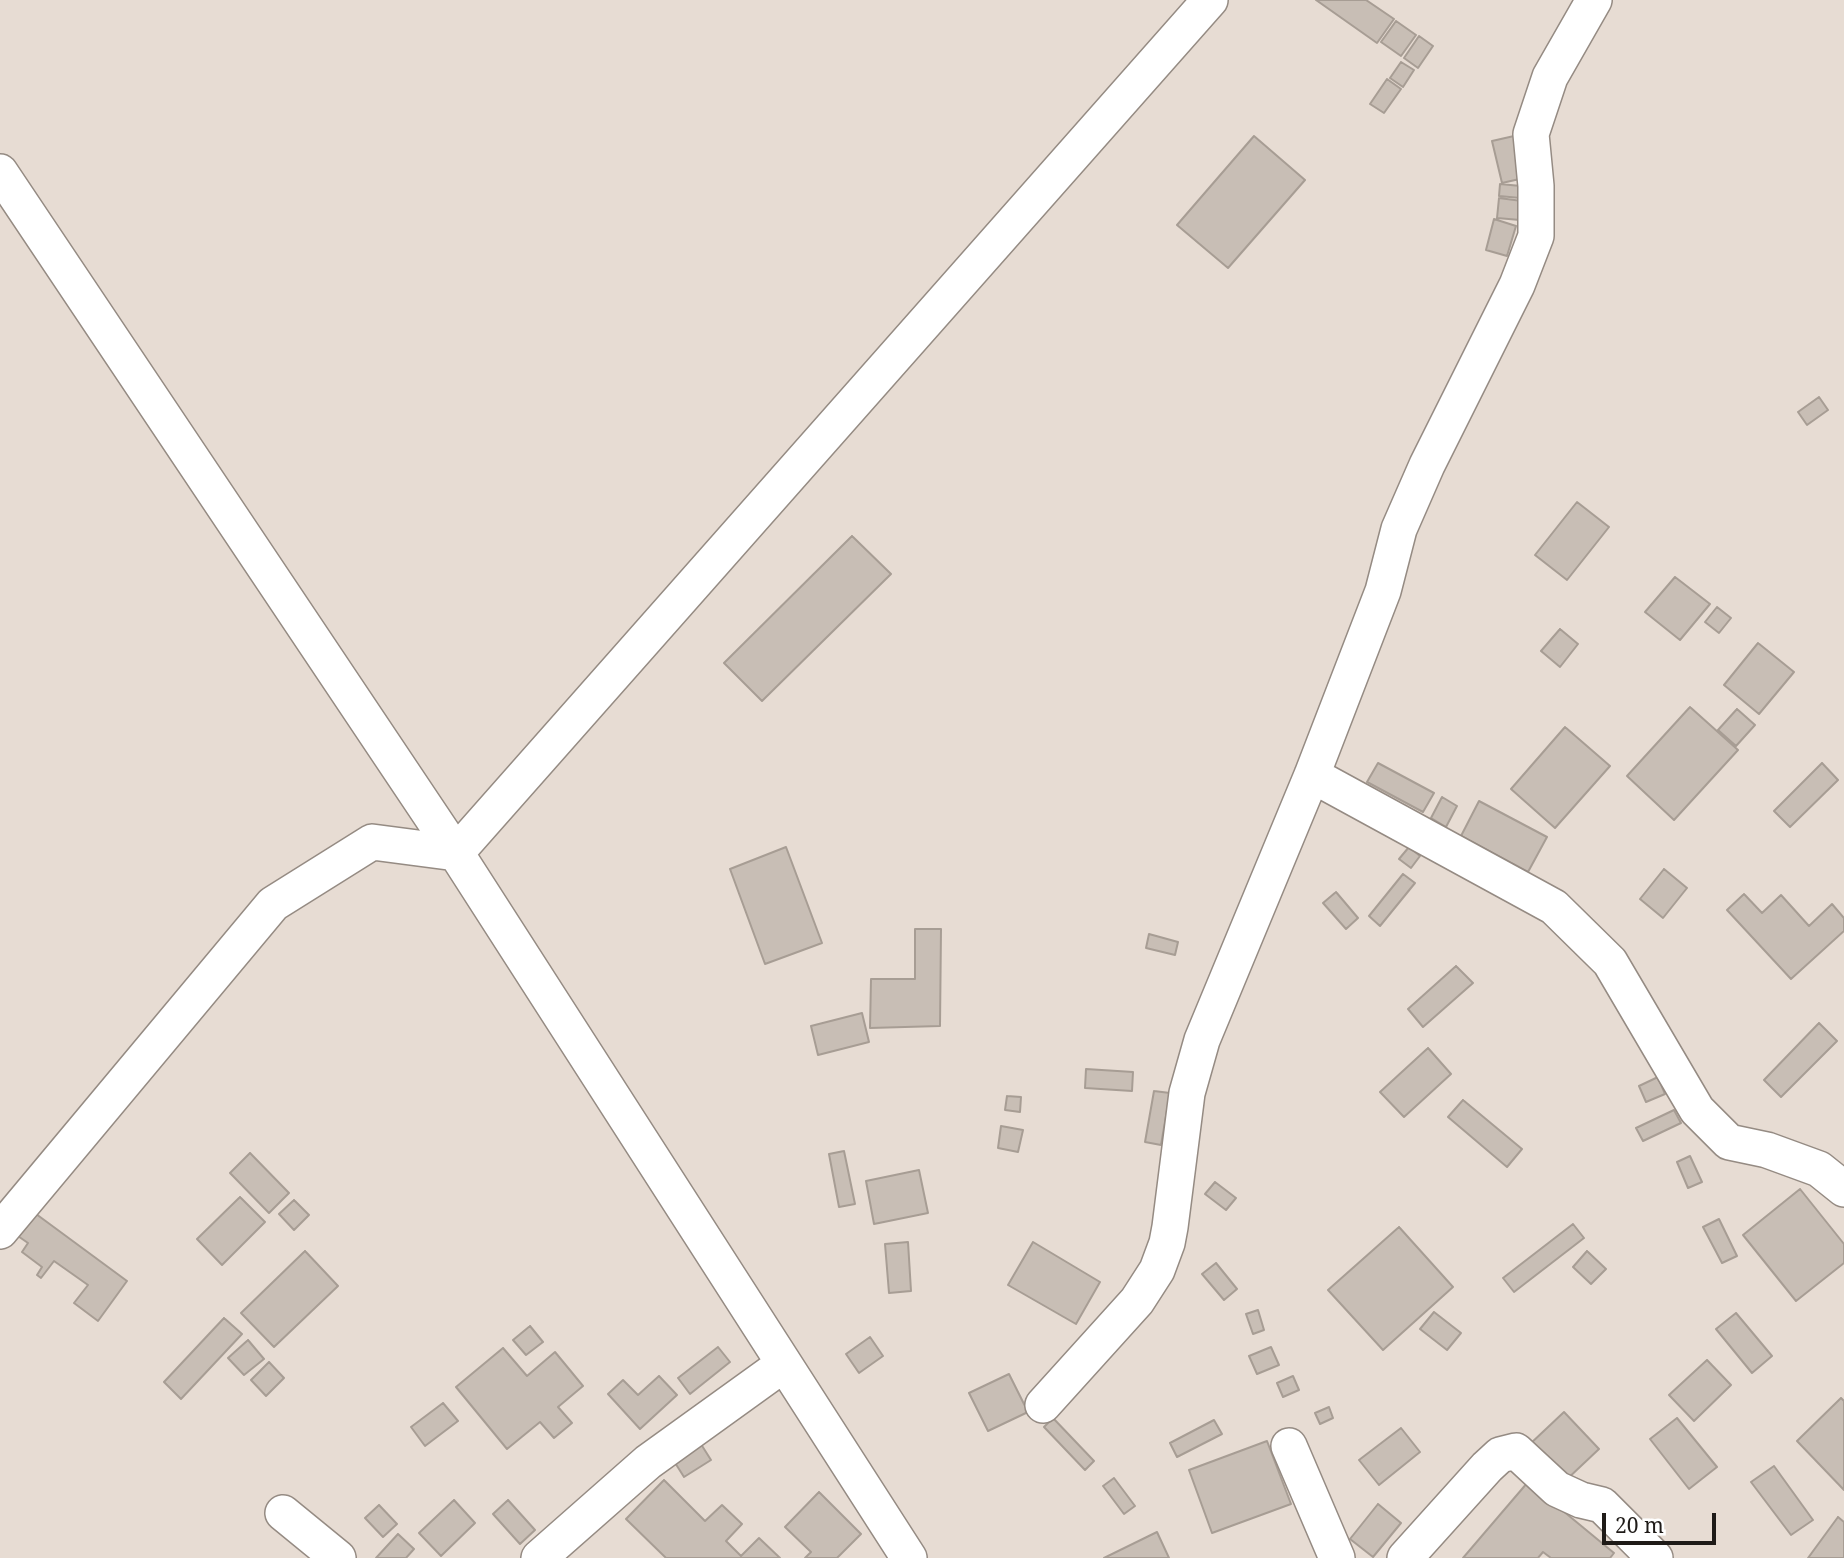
<!DOCTYPE html>
<html>
<head>
<meta charset="utf-8">
<style>
	body { margin:0 }
	#map { position:relative; width:1844px; height:1558px; overflow:hidden; background:#e7dcd3; font-family:"Noto Serif",serif }
	canvas { display:block }
	.scale { position:absolute; left:1602px; top:1513px; width:114px; height:32px; box-sizing:border-box; border:4px solid #1f1b18; border-top:0; padding-left:9px; font-size:21px; line-height:24px; white-space:nowrap; color:#1f1b18; -webkit-text-stroke:5px #fff; paint-order:stroke }
</style>
</head>
<body>
<div id="map">
<canvas width="1844" height="1558"></canvas>
<div class="scale">20 m</div>
</div>
<script>
const g = document.querySelector('canvas').getContext('2d');
g.lineJoin = 'round';
function paint(path, color) { g.fillStyle = color; g.fill(path, 'evenodd'); }
const shape = rows => new Path2D(rows.map(r => 'M' + r).join(''));
function strokePath(path, color, width, dash) { g.strokeStyle = color; g.lineWidth = width; g.lineCap = dash ? 'butt' : 'round'; g.setLineDash(dash || []); g.stroke(path); }
const building = shape([
	[1316,0,1366,0,1394,19,1377,43,1316,0],
	[1396,21,1416,35,1401,56,1381,42,1396,21],
	[1419,36,1433,46,1418,68,1404,58,1419,36],
	[1401,62,1414,70,1403,87,1390,78,1401,62],
	[1387,79,1401,89,1384,113,1370,104,1387,79],
	[1254,136,1305,180,1228,268,1177,225,1254,136],
	[1514,136,1524,178,1502,183,1492,141,1514,136],
	[1500,184,1521,186,1520,198,1499,196,1500,184],
	[1499,198,1522,201,1520,220,1497,218,1499,198],
	[1494,219,1516,226,1507,256,1486,250,1494,219],
	[1819,397,1828,410,1807,425,1798,412,1819,397],
	[1577,502,1609,527,1567,580,1535,555,1577,502],
	[852,536,891,574,762,701,724,663,852,536],
	[1675,577,1710,604,1680,640,1645,612,1675,577],
	[1717,607,1731,618,1719,633,1705,622,1717,607],
	[1560,629,1578,644,1560,667,1541,651,1560,629],
	[1758,643,1794,672,1759,714,1724,685,1758,643],
	[1690,707,1738,750,1674,820,1627,776,1690,707],
	[1737,709,1755,725,1736,746,1718,730,1737,709],
	[1565,727,1610,766,1555,828,1511,789,1565,727],
	[1378,763,1434,793,1423,812,1367,782,1378,763],
	[1822,763,1838,780,1790,827,1774,811,1822,763],
	[1442,797,1457,806,1446,827,1431,818,1442,797],
	[1479,801,1547,837,1528,872,1461,836,1479,801],
	[786,847,822,943,765,964,730,869,786,847],
	[1409,847,1420,856,1411,868,1399,859,1409,847],
	[1664,869,1687,888,1663,918,1640,899,1664,869],
	[1403,874,1415,883,1380,926,1369,916,1403,874],
	[1336,892,1358,918,1346,929,1323,903,1336,892],
	[1744,894,1762,913,1781,895,1809,926,1832,904,1844,918,1844,931,1791,979,1727,910,1744,894],
	[915,929,941,929,940,1026,870,1028,871,979,915,979,915,929],
	[1149,934,1178,942,1175,955,1146,948,1149,934],
	[1456,966,1473,983,1423,1027,1408,1009,1456,966],
	[862,1013,869,1042,818,1055,811,1026,862,1013],
	[1819,1023,1837,1041,1781,1097,1764,1080,1819,1023],
	[1428,1048,1451,1074,1404,1117,1380,1092,1428,1048],
	[1086,1069,1133,1072,1132,1091,1085,1088,1086,1069],
	[1658,1077,1665,1094,1646,1102,1639,1086,1658,1077],
	[1154,1091,1170,1093,1161,1145,1145,1142,1154,1091],
	[1007,1096,1021,1097,1020,1112,1005,1110,1007,1096],
	[1463,1100,1522,1149,1507,1167,1448,1117,1463,1100],
	[1674,1110,1681,1123,1643,1141,1636,1128,1674,1110],
	[1001,1126,1023,1130,1018,1152,998,1148,1001,1126],
	[844,1151,855,1204,839,1207,829,1154,844,1151],
	[250,1153,289,1193,269,1213,230,1173,250,1153],
	[1690,1156,1702,1182,1688,1188,1677,1162,1690,1156],
	[919,1170,928,1213,874,1224,866,1181,919,1170],
	[1215,1182,1236,1198,1226,1210,1205,1194,1215,1182],
	[1800,1189,1844,1244,1844,1263,1796,1301,1743,1235,1800,1189],
	[240,1197,265,1222,222,1265,197,1239,240,1197],
	[294,1200,309,1215,294,1230,279,1214,294,1200],
	[32,1211,127,1281,98,1321,74,1303,88,1285,54,1261,41,1278,37,1275,42,1267,22,1252,28,1243,15,1234,32,1211],
	[1719,1219,1737,1256,1722,1263,1703,1227,1719,1219],
	[1573,1224,1584,1238,1514,1292,1503,1278,1573,1224],
	[1399,1227,1453,1287,1383,1350,1328,1290,1399,1227],
	[908,1242,911,1291,889,1293,885,1244,908,1242],
	[1033,1242,1100,1282,1076,1324,1008,1285,1033,1242],
	[305,1251,338,1286,274,1347,241,1313,305,1251],
	[1587,1251,1606,1269,1591,1284,1573,1267,1587,1251],
	[1216,1263,1237,1289,1224,1300,1202,1274,1216,1263],
	[1258,1310,1264,1330,1253,1334,1246,1314,1258,1310],
	[1434,1312,1461,1333,1447,1350,1420,1329,1434,1312],
	[1736,1313,1772,1356,1752,1373,1716,1329,1736,1313],
	[224,1318,242,1334,181,1399,164,1382,224,1318],
	[530,1326,543,1342,526,1355,513,1340,530,1326],
	[870,1337,883,1356,859,1373,846,1354,870,1337],
	[248,1340,264,1359,244,1375,228,1358,248,1340],
	[718,1347,730,1362,690,1394,678,1378,718,1347],
	[1271,1347,1279,1365,1257,1374,1249,1356,1271,1347],
	[503,1348,527,1376,555,1352,583,1386,558,1407,572,1423,554,1438,540,1422,507,1449,456,1387,503,1348],
	[1707,1360,1731,1385,1694,1421,1669,1395,1707,1360],
	[269,1362,284,1378,266,1396,251,1380,269,1362],
	[1009,1374,1028,1412,988,1431,969,1393,1009,1374],
	[659,1376,677,1395,640,1429,608,1394,623,1380,638,1395,659,1376],
	[1293,1376,1299,1390,1283,1397,1277,1383,1293,1376],
	[1841,1398,1844,1401,1844,1490,1797,1441,1841,1398],
	[443,1403,458,1421,425,1446,411,1427,443,1403],
	[1329,1407,1333,1418,1320,1424,1315,1413,1329,1407],
	[1564,1412,1599,1449,1564,1482,1529,1445,1564,1412],
	[1053,1418,1094,1461,1085,1470,1044,1427,1053,1418],
	[1677,1418,1717,1467,1689,1489,1650,1439,1677,1418],
	[1214,1420,1222,1434,1177,1457,1170,1443,1214,1420],
	[1401,1428,1420,1452,1379,1485,1359,1460,1401,1428],
	[699,1441,711,1460,684,1477,672,1458,699,1441],
	[1267,1441,1291,1504,1212,1533,1189,1470,1267,1441],
	[1774,1466,1813,1520,1791,1535,1751,1482,1774,1466],
	[1114,1478,1135,1506,1124,1514,1103,1486,1114,1478],
	[664,1480,705,1521,722,1505,742,1524,726,1541,741,1556,759,1538,780,1558,666,1558,626,1519,664,1480],
	[1528,1482,1614,1553,1610,1558,1551,1558,1543,1552,1538,1558,1463,1558,1528,1482],
	[819,1492,861,1534,837,1558,805,1558,811,1552,785,1527,819,1492],
	[454,1500,475,1523,441,1556,419,1533,454,1500],
	[508,1500,535,1530,520,1544,493,1514,508,1500],
	[1378,1504,1401,1523,1373,1557,1350,1539,1378,1504],
	[379,1505,397,1524,383,1537,365,1518,379,1505],
	[1838,1517,1844,1522,1844,1558,1808,1558,1838,1517],
	[1157,1532,1169,1558,1104,1558,1157,1532],
	[398,1534,414,1549,406,1558,376,1558,398,1534]
]);
const minor = shape([
	[0,172,456,853,909,1558],
	[1312,775,1554,907,1610,962,1697,1110,1729,1142,1767,1150,1819,1169,1844,1189],
	[0,1231,273,904,372,842,456,853,1210,0],
	[1043,1405,1137,1301,1157,1270,1167,1243,1170,1227,1187,1093,1202,1040,1312,775,1383,591,1399,529,1427,465,1517,285,1536,236,1536,186,1531,134,1550,77,1594,0],
	[1289,1446,1337,1558],
	[283,1513,338,1558],
	[539,1558,648,1462,784,1364],
	[1405,1558,1487,1467,1500,1455,1516,1451,1557,1489,1581,1500,1602,1505,1655,1558]
]);
paint(building, '#c8beb5');
strokePath(building, '#a79d94', 2);
strokePath(minor, '#958b83', 38);
strokePath(minor, '#fff', 35);
</script>
</body>
</html>
